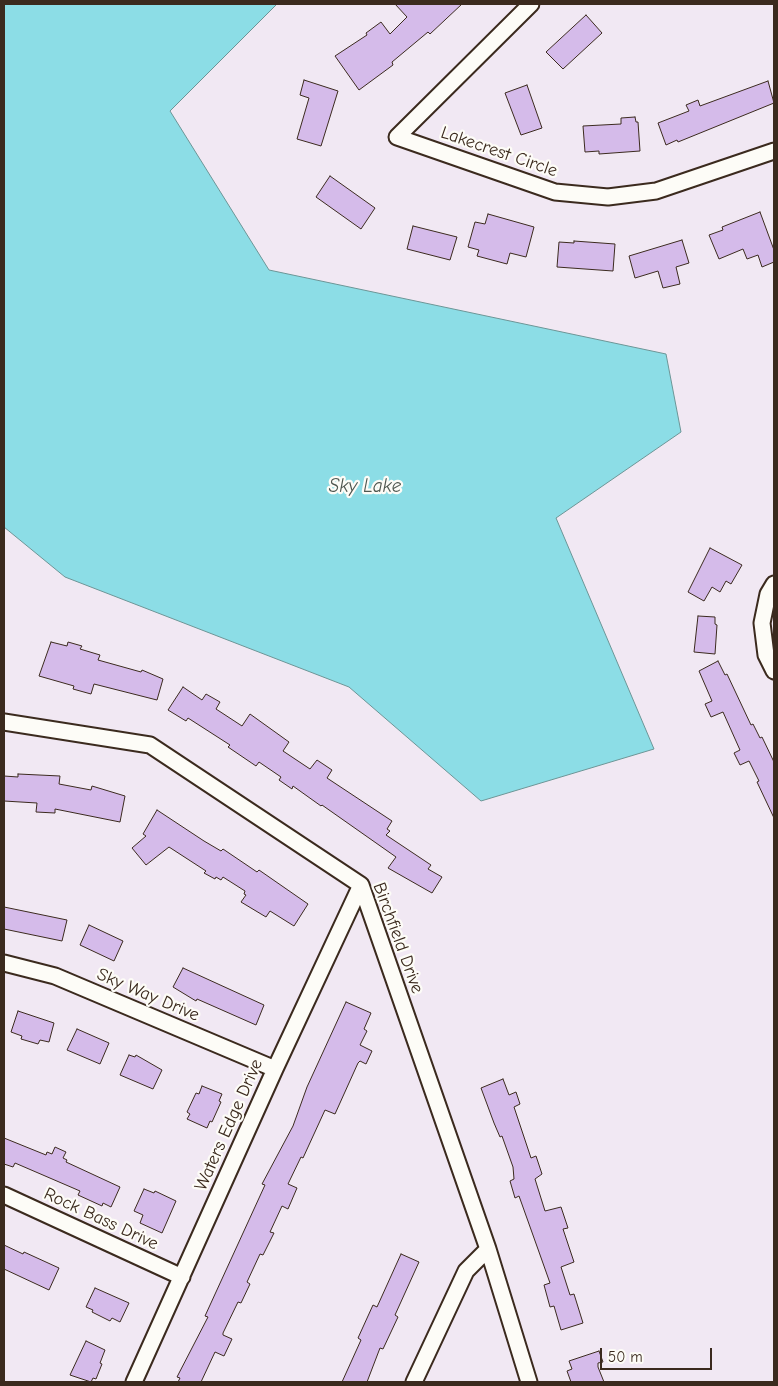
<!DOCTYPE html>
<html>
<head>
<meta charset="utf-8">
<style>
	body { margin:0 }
	#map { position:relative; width:778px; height:1386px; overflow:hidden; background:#f1e8f3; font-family:"Comic Neue",sans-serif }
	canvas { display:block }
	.frame { position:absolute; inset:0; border:5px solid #3b2a1e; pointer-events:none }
	.scale { position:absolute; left:600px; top:1348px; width:112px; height:22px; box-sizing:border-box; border:2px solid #3b2a1e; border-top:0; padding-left:6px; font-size:15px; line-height:18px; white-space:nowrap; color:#3b2a1e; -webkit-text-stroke:4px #fdfcf7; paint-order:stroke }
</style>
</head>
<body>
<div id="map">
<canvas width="778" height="1386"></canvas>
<div class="frame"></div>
<div class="scale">50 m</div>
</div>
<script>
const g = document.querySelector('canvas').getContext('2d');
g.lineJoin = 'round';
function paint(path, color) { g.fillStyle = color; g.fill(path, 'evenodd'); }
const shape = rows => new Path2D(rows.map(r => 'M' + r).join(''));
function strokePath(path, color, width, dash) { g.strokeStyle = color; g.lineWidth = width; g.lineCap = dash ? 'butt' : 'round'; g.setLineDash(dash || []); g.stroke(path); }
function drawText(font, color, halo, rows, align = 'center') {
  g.font = font + ' "Comic Neue",sans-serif'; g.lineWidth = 4.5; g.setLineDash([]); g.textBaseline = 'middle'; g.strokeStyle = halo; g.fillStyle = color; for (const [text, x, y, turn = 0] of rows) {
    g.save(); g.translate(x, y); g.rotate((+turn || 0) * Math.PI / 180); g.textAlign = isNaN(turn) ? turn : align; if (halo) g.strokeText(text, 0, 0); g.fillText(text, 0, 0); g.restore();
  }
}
const water = shape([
	[4,4,277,4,170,111,269,270,666,354,681,432,556,518,654,749,481,801,349,687,65,577,4,527,4,4]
]);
const building = shape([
	[395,4,462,4,430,34,428,32,392,62,393,65,359,90,335,56,367,35,366,33,381,22,390,34,407,17,395,4],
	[586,15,602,33,563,69,546,52,586,15],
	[304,80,338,91,321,146,297,139,309,98,300,95,304,80],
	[768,81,774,103,678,142,677,140,666,145,658,123,689,111,686,105,698,100,700,106,768,81],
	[527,85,542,128,521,135,505,93,527,85],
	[635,117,636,122,638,122,640,151,599,154,599,151,585,152,583,126,621,124,621,118,635,117],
	[330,176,375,208,361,229,316,197,330,176],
	[760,212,774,250,774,262,762,267,758,255,747,259,743,249,719,259,709,235,723,230,722,227,760,212],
	[488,214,534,227,526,257,510,253,507,264,477,256,479,250,468,247,475,222,485,224,488,214],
	[413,226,457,237,450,260,407,249,413,226],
	[682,240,689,263,676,267,680,284,663,288,658,271,635,278,629,256,682,240],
	[574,241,615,244,613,271,557,267,559,242,574,243,574,241],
	[710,548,742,565,731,584,726,581,720,592,712,587,704,601,688,592,710,548],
	[698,616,715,617,715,624,717,625,715,654,694,652,698,616],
	[51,642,67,646,68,642,82,646,80,649,100,655,98,660,141,672,142,670,163,679,157,700,94,684,91,694,73,689,74,686,39,676,51,642],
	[718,661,725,675,727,674,751,725,753,724,760,738,762,737,774,762,774,818,757,782,759,781,749,761,740,765,734,753,740,750,723,712,711,717,705,704,712,701,699,671,718,661],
	[183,687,202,700,206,694,220,702,216,709,242,726,250,714,289,742,283,751,310,769,317,760,332,770,327,778,392,821,387,829,390,831,386,835,431,865,428,869,442,877,432,893,388,868,396,857,322,805,321,806,293,786,292,789,279,780,281,777,259,762,256,766,228,747,230,745,188,718,186,721,168,710,183,687],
	[18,774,60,776,59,784,91,790,92,786,125,796,120,822,55,809,55,813,36,812,37,803,4,801,4,776,18,777,18,774],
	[157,810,204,841,221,851,223,849,257,872,259,870,308,904,294,926,270,911,266,917,241,902,246,895,244,894,245,891,223,877,221,880,216,877,215,879,204,873,206,871,169,847,146,865,132,848,146,836,143,834,157,810],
	[4,907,67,920,62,941,4,929,4,907],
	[89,925,123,941,114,961,80,945,89,925],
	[183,968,264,1005,256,1025,197,999,196,1001,173,987,183,968],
	[346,1002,371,1013,364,1029,367,1031,360,1045,372,1051,366,1064,360,1061,358,1063,335,1114,325,1110,303,1158,301,1157,288,1184,297,1188,288,1209,282,1206,270,1232,274,1233,263,1255,260,1254,247,1282,250,1284,241,1303,238,1302,223,1333,223,1335,232,1339,224,1356,215,1352,201,1382,178,1382,180,1378,177,1377,208,1317,205,1316,265,1185,262,1184,293,1126,307,1087,346,1002],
	[18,1011,54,1023,49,1042,40,1040,38,1044,21,1039,22,1036,11,1032,18,1011],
	[77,1029,109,1043,100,1064,67,1050,77,1029],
	[129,1055,135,1057,136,1055,162,1070,153,1089,120,1075,129,1055],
	[503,1079,509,1095,516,1092,520,1104,514,1107,531,1158,536,1156,542,1174,535,1179,545,1211,561,1207,568,1228,563,1229,574,1262,561,1267,570,1295,574,1294,583,1323,561,1330,554,1306,550,1307,544,1285,550,1283,539,1252,519,1196,515,1198,510,1181,514,1179,513,1167,502,1136,500,1137,494,1123,481,1088,503,1079],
	[202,1086,222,1094,219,1101,221,1102,212,1122,210,1121,207,1128,187,1119,190,1114,187,1112,196,1093,199,1094,202,1086],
	[4,1138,46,1155,47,1152,52,1154,55,1147,66,1152,63,1158,67,1160,66,1162,120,1187,111,1207,103,1203,102,1206,78,1195,80,1191,15,1163,13,1167,4,1164,4,1138],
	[144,1189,154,1193,155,1191,176,1201,162,1233,140,1223,143,1215,134,1211,144,1189],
	[4,1245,23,1254,24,1252,59,1268,49,1290,4,1269,4,1245],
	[401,1254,419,1262,395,1315,398,1317,383,1349,380,1348,367,1382,342,1382,361,1340,358,1338,373,1305,377,1307,401,1254],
	[95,1288,129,1303,120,1322,112,1318,110,1321,92,1312,93,1310,86,1307,95,1288],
	[86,1341,105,1350,100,1363,102,1364,96,1379,93,1378,91,1382,70,1375,86,1341],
	[599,1351,603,1362,598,1363,598,1367,604,1382,571,1382,567,1371,572,1369,569,1361,599,1351]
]);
const street = shape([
	[531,4,397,137,555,192,608,197,656,191,774,151],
	[774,584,768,594,762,623,766,655,774,671],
	[4,722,150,745,361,885,488,1249,529,1382],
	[4,963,55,976,275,1069],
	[4,1195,182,1277],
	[134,1382,275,1069,361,885],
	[414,1382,466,1271,488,1249]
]);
const streetNames = [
	["Lakecrest Circle",499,152,19],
	["Birchfield Drive",398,938,70],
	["Sky Way Drive",148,995,23],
	["Waters Edge Drive",229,1125,-66],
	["Rock Bass Drive",101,1219,25]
];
const waterNames = [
	["Sky Lake",365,487]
];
paint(water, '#8cdde6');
strokePath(water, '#6c9596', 1);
paint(building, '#d5bbea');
strokePath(building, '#3b2a1e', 1);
strokePath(street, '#3b2a1e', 19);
strokePath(street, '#fdfcf7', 15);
drawText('18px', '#3b2a1e', '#fdfcf7', streetNames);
drawText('italic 19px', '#4f5750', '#fdfcf7', waterNames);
</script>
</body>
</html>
